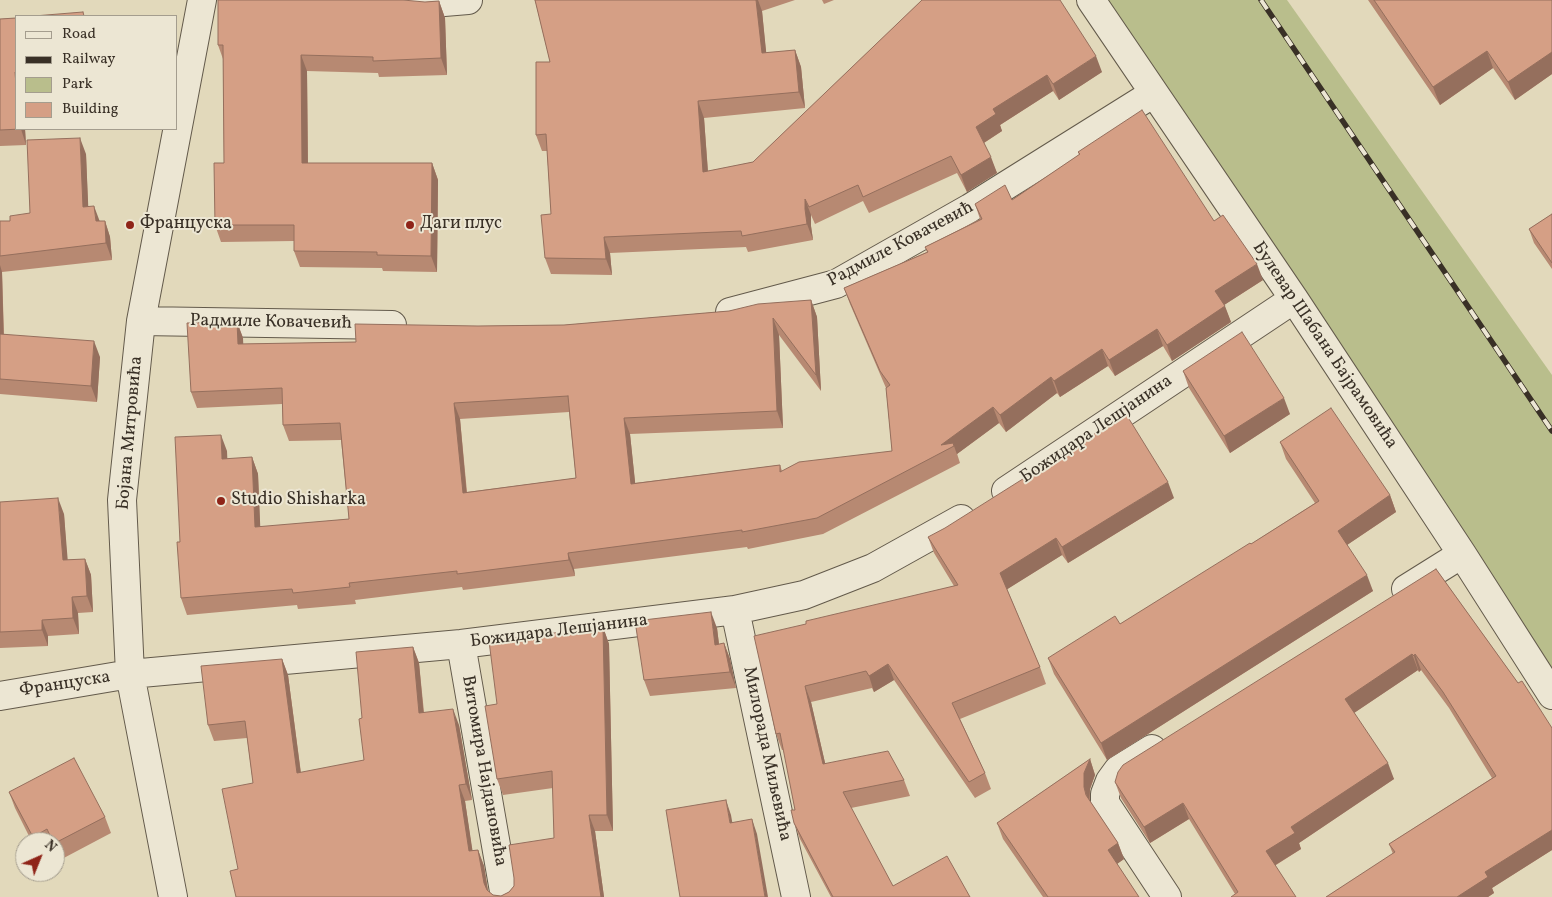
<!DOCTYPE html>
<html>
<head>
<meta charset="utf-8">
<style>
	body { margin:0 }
	#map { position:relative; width:1552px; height:897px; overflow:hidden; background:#e2d9bb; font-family:Vollkorn,serif }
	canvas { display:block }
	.legend { position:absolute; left:15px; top:15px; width:162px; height:115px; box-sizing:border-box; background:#ece6d3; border:1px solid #a49d8e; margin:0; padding:6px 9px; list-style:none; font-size:15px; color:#393026 }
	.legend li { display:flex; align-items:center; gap:10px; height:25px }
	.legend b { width:25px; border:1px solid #a49d8e }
	.north { position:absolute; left:15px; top:832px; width:50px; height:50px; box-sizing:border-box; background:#ece6d3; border:1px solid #a49d8e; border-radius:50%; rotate:44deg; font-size:14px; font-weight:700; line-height:20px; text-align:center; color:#393026 }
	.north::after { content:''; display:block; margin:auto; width:18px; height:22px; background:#8f2418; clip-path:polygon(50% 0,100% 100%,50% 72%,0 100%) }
</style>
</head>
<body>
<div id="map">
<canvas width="1552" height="897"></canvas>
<ul class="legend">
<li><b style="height:6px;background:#ece6d3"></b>Road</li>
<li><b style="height:6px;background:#393026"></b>Railway</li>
<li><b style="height:14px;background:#b9be8c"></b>Park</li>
<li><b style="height:14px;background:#d59f85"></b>Building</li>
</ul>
<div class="north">N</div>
</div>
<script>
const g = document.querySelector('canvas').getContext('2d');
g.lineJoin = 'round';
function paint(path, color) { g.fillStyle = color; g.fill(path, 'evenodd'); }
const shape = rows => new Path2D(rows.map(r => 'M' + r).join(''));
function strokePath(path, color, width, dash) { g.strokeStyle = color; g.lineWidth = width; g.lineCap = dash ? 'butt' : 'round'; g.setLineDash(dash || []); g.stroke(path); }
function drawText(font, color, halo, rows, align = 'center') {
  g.font = font + ' Vollkorn,serif'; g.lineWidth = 4; g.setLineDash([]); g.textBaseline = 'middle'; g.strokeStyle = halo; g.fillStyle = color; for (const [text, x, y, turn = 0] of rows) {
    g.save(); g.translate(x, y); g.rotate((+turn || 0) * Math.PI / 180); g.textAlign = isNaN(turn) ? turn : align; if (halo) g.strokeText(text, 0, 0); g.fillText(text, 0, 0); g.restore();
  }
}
const green = shape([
	[1096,0,1287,0,1552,375,1552,684]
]);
const minor = shape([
	[396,0,432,3,468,0],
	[1091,0,1294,299,1462,554,1552,695],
	[730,312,836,284,970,208,1154,93],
	[141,321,392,325],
	[1006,491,1294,299],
	[1406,589,1462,554],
	[735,610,796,897],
	[461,644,505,897],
	[0,696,130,674,461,644,735,610,804,595,873,568,961,519],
	[1152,749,1118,770,1110,781,1105,794,1105,803,1167,897],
	[173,897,130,674,122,500,141,321,202,0]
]);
const rail = shape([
	[1261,0,1552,431]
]);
const wall = shape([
	[535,0,795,0,762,11,766,53,795,50,801,67,805,108,704,118,708,171,753,162,922,0,1102,72,1059,100,1053,91,1000,125,1002,131,984,143,997,173,967,192,957,173,869,213,863,201,815,224,811,215,811,226,813,240,748,252,746,247,610,253,612,275,551,274,545,258,551,214,547,151,542,151,536,135,550,62],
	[822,0,834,0,824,4],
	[1368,0,1552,0,1552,74,1515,100,1493,68,1440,105],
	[439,1,445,18,447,75,379,77,378,73,307,71,308,163,432,163,438,180,437,272,383,271,382,268,300,267,294,251,294,241,221,242,215,225,224,163,223,59,218,45,425,2],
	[16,18,16,129,25,129,26,145,0,146,0,19],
	[1078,152,1214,221,1263,280,1224,305,1231,322,1172,361,1163,346,1115,376,1108,366,1060,397,1057,393,1006,432,999,423,957,454,960,463,823,534,748,549,747,547,574,569,575,576,463,590,462,587,355,600,356,604,298,609,297,605,187,615,181,598,180,542,227,451,227,459,252,457,258,474,260,527,349,519,341,440,289,441,283,425,282,404,197,408,191,392,237,322,243,338,243,344,356,342,478,326,564,325,729,311,811,300,817,317,821,391,779,335,783,428,630,434,635,483,780,465,782,471,892,451,886,388,850,304,844,288,927,252,925,247,980,219,975,204,1012,200,1079,155],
	[569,412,576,478,467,492,460,419],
	[86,154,88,207,99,221,105,221,110,237,112,260,2,272,4,334,100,357,97,402,0,394,0,221,10,221,30,213],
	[1552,214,1552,269,1534,243,1529,229],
	[1183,371,1290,414,1230,453,1189,388],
	[1280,442,1390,495,1396,512,1347,545,1373,591,1107,760,1054,674,1048,658,1120,624,1251,544,1315,503,1286,459],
	[1174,498,1068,563,1062,555,1007,589,1040,667,1046,684,960,719,985,773,991,789,975,798,894,680,874,692,872,688,811,702,825,763,904,780,910,796,851,808,893,886,970,897,831,897,800,839,794,823,795,810,784,750,782,750,776,734,806,624,954,586,934,553,928,537],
	[0,502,64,514,67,560,85,559,91,575,93,612,78,613,79,634,48,636,48,646,0,648],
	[1436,569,1518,683,1552,728,1552,850,1492,888,1494,893,1488,897,1326,897,1393,854,1389,844,1492,778,1449,708,1421,670,1419,672,1418,670,1354,713,1394,779,1299,843,1301,849,1276,865,1235,894,1189,819,1150,843,1121,798,1115,782],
	[603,627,609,644,613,831,595,831,604,897,236,897,238,869,253,783,247,738,214,741,208,725,282,659,288,675,301,773,364,760,362,718,413,647,419,663,424,712,459,725,472,800,465,801,472,850,478,850,484,866,488,891,493,895,501,896,509,892,554,838,553,788,503,795,497,779,497,704],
	[717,628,719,644,724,643,730,659,736,688,650,696,644,680],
	[1090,759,1095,775,1090,789,1090,801,1118,843,1124,859,1117,864,1139,897,1043,897,1003,839,997,823],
	[9,792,105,817,111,833,60,860,55,849,55,842,32,842,15,808]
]);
const shadedWall = shape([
	[756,0,758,0,762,11,768,70,762,53],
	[439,1,445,18,447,75,441,58],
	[795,50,801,67,805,108,799,92],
	[1487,51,1493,68,1440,105,1433,87],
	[1552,52,1552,74,1515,100,1508,82],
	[301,55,307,71,308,179,302,163],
	[1096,56,1102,72,1059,100,1053,84],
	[1047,75,1053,91,1000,125,1002,131,982,144,976,127,993,109],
	[698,101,704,118,709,188,703,172],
	[21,129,25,129,26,145],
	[80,138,86,154,89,224,83,207],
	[991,157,997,173,967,192,961,175],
	[432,163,438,180,437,272,431,256],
	[805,199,811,215,811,226,813,240,807,224,805,209],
	[94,206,100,222,96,221],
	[105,221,110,237,112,260,106,243],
	[604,237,610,253,612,275,606,259],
	[1257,264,1263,280,1221,307,1215,291],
	[0,265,2,272,4,350,0,338],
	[811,300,817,317,821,391,816,375],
	[1225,306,1231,322,1172,361,1167,345],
	[773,318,779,335,783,428,777,411],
	[237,322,243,338,244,361,238,344],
	[1157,329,1163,346,1115,376,1109,360],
	[94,341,100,357,97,402,91,386],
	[1102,349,1108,366,1060,397,1054,381],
	[1051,377,1057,393,1006,432,1000,415],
	[1284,398,1290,414,1230,453,1224,436],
	[454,403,460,419,468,509,463,493],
	[993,407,999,423,957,454,960,463,954,446,941,445],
	[624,418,630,434,637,500,631,484],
	[221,435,227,451,228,475,222,459],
	[252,457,258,474,261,544,255,527],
	[1168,482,1174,498,1068,563,1062,547],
	[1390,495,1396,512,1344,547,1338,531],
	[58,498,64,514,69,576,63,560],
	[1056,538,1062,555,1006,590,1000,573],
	[568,553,574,569,575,576,569,560],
	[85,559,91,575,93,612,87,596],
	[1367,575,1373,591,1107,760,1101,743],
	[72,597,78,613,79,634,73,618],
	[711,612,717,628,721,661,715,645],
	[42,620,48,636,48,646,42,630],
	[603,627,609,644,613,831,607,815],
	[724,643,730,659,736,688,730,672],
	[413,647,419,663,425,729,419,713],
	[1412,654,1418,670,1351,715,1345,699],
	[1415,654,1421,670,1419,672,1414,656],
	[282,659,288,675,303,790,297,773],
	[888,664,894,680,874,692,869,676],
	[805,686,811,702,829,780,823,764],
	[453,709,459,725,472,800,466,784],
	[1090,759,1095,775,1090,789,1089,804,1092,812,1084,787,1084,773],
	[1388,763,1394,779,1299,843,1301,849,1272,867,1266,851,1291,827],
	[459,785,465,801,475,867,469,851],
	[726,800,731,815,735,838,730,823],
	[1183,803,1189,819,1150,843,1144,827],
	[589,815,595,831,604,897,601,897],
	[752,819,757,834,768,897,765,897],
	[1552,830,1552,850,1492,888,1494,893,1488,897,1457,897,1485,872],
	[1118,843,1124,859,1114,866,1108,850],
	[478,850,484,866,489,897,484,883]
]);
const building = shape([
	[218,0,403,0,425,2,439,1,441,58,373,61,373,57,301,55,302,163,432,163,431,256,377,255,377,252,294,251,294,225,215,225,214,163,224,163,223,45,218,45,218,0],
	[535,0,756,0,762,53,795,50,799,92,698,101,703,172,753,162,922,0,1060,0,1096,56,1053,84,1047,75,993,109,996,114,976,127,991,157,961,175,951,156,863,197,858,185,809,207,805,199,805,209,807,224,742,236,741,231,604,237,606,259,545,258,541,215,551,214,546,134,536,135,536,62,550,62,535,0],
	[1374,0,1552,0,1552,52,1508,82,1487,51,1433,87,1374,0],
	[83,12,84,16,34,16,83,12],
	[16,18,16,72,15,72,16,85,16,129,21,129,0,130,0,19,16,18],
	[1142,110,1214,221,1223,215,1257,264,1215,291,1225,306,1167,345,1157,329,1109,360,1102,349,1054,381,1051,377,1000,415,993,407,941,445,953,443,954,446,817,518,742,532,742,530,568,553,569,560,457,574,457,571,349,583,350,587,293,593,292,589,181,598,177,542,180,542,175,437,221,435,222,459,252,457,255,527,349,519,340,423,283,425,282,388,191,392,187,323,237,322,238,344,356,342,355,324,478,326,564,325,729,311,758,304,811,300,816,375,773,318,777,411,624,418,631,484,780,465,780,472,799,462,892,451,886,388,890,385,880,371,844,288,928,252,925,247,982,219,975,204,1005,185,1012,200,1080,154,1078,152,1142,110],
	[568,396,576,478,463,493,454,403,568,396],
	[80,138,83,207,94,206,96,221,105,221,106,243,0,256,0,221,10,221,10,216,30,213,27,140,80,138],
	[1552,214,1552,263,1529,229,1552,214],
	[1242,332,1284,398,1224,436,1183,371,1242,332],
	[0,334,94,341,91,386,0,379,0,334],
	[1331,408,1390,495,1338,531,1367,575,1101,743,1048,658,1115,616,1120,624,1250,543,1251,544,1319,501,1280,442,1331,408],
	[1126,414,1168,482,1062,547,1056,538,1000,573,1040,667,952,703,985,773,969,782,888,664,869,676,866,671,805,686,823,764,888,751,904,780,843,792,893,886,947,856,970,897,833,897,794,823,791,810,795,810,780,733,776,734,754,636,806,624,806,621,958,585,928,537,945,528,1126,414],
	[58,498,63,560,85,559,87,596,72,597,73,618,42,620,42,630,0,632,0,502,58,498],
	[1436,569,1518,683,1522,681,1552,728,1552,830,1485,872,1488,877,1457,897,1326,897,1395,852,1389,844,1496,776,1443,692,1415,654,1414,656,1412,654,1345,699,1388,763,1291,827,1295,833,1266,851,1296,897,1231,897,1238,892,1183,803,1144,827,1115,782,1118,772,1123,765,1436,569],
	[711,612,715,645,724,643,730,672,644,680,635,621,711,612],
	[603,627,607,815,589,815,601,897,236,897,230,871,238,869,222,789,253,783,245,721,208,725,201,666,282,659,297,773,364,760,359,719,362,718,356,652,413,647,419,713,453,709,466,784,459,785,469,851,478,850,484,883,487,890,493,895,501,896,509,892,514,886,514,878,509,845,554,838,552,771,497,779,485,706,497,704,489,641,603,627],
	[74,758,105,817,55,843,55,842,53,842,47,829,33,837,9,792,74,758],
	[1090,759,1084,773,1084,787,1086,795,1118,843,1108,850,1139,897,1048,897,997,823,1090,759],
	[726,800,730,823,752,819,765,897,680,897,666,810,726,800]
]);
const markers = [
	[130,225,5,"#8f2418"],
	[410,225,5,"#8f2418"],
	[221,501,5,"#8f2418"]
];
const poiNames = [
	["Француска",140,225],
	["Даги плус",420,225],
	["Studio Shisharka",231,501]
];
const streetNames = [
	["Радмиле Ковачевић",901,245,-28],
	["Радмиле Ковачевић",271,323,1],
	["Булевар Шабана Бајрамовића",1324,346,56],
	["Божидара Лешјанина",1097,430,-34],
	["Бојана Митровића",131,433,-85],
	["Божидара Лешјанина",559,632,-7],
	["Француска",65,685,-9],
	["Милорада Миљевића",766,754,78],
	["Витомира Најдановића",483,771,80]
];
paint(green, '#b9be8c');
strokePath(minor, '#635a4b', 30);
strokePath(minor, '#ece6d3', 28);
strokePath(rail, '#393026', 5.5);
strokePath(rail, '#ece6d3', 4, [11]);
paint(wall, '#b78972');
paint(shadedWall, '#956f5d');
paint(building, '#d59f85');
strokePath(building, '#956f5d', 1);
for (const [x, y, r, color] of markers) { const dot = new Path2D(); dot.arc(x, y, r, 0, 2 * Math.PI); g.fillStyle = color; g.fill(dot); strokePath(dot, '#ece6d3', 2); }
drawText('18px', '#393026', '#ece6d3', poiNames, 'left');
drawText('18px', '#393026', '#ece6d3', streetNames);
</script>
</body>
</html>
